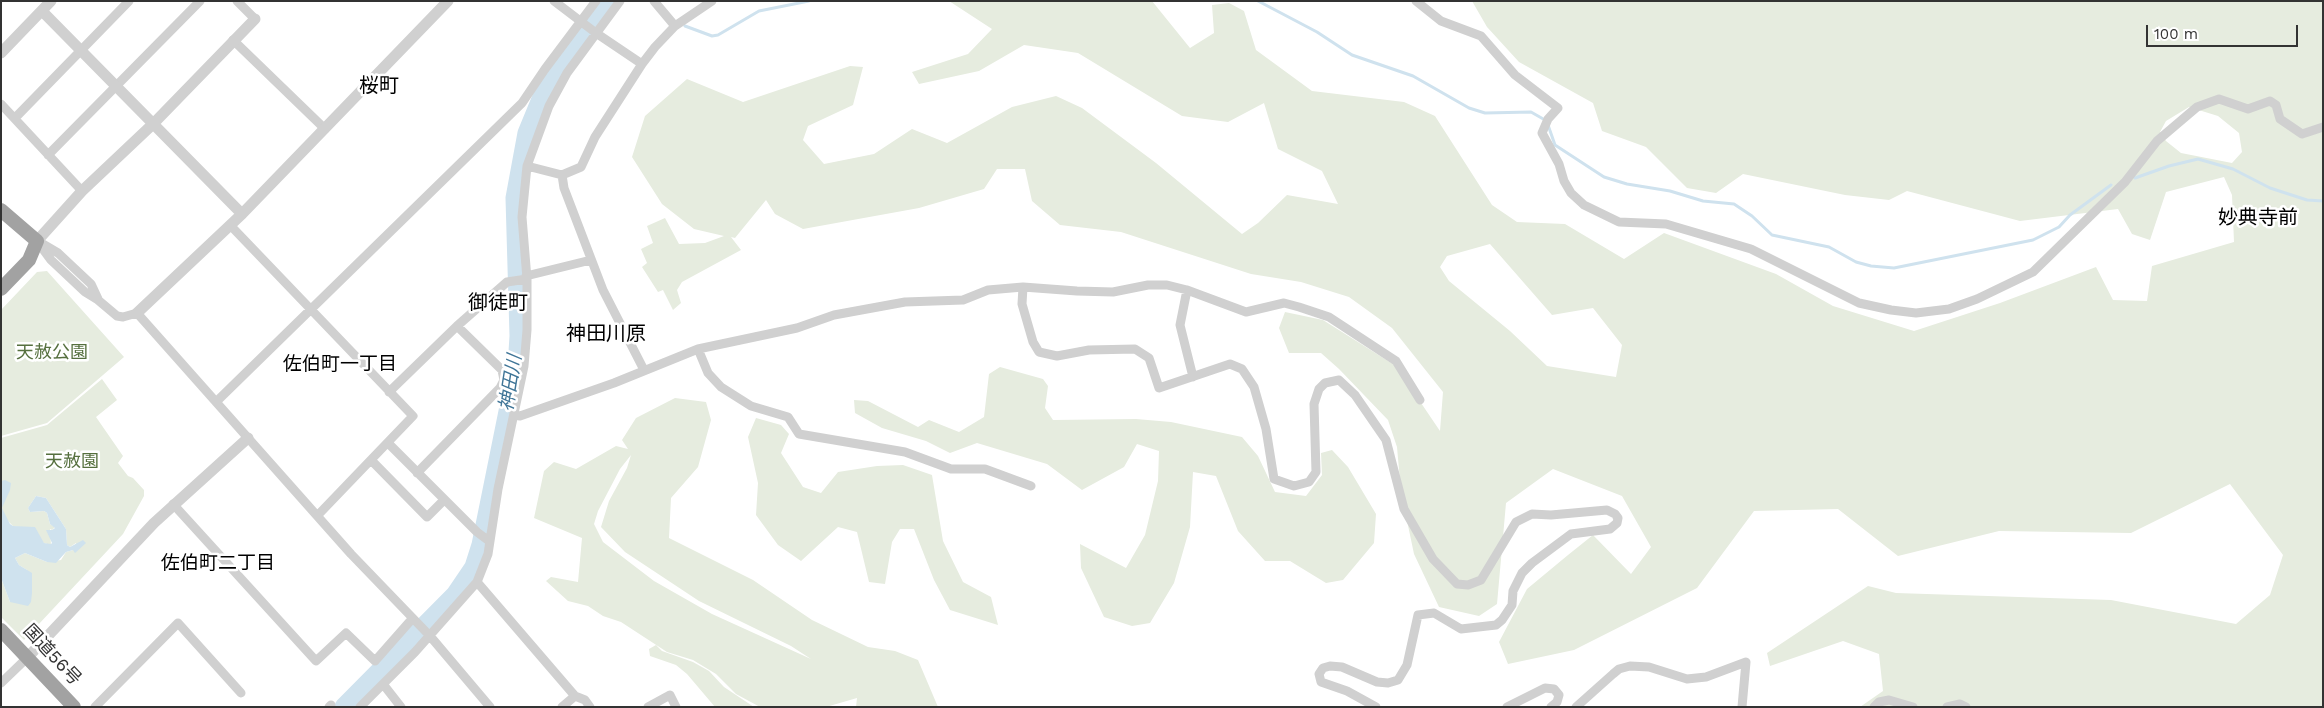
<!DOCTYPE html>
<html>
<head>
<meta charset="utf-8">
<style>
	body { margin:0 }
	#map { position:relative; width:2324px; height:708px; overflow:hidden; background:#fff; font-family:"Work Sans",sans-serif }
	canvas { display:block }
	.frame { position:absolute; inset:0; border:2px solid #333; pointer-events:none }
	.scale { position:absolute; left:2146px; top:25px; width:152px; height:22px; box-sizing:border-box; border:2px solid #333; border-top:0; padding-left:6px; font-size:15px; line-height:18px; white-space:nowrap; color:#333; -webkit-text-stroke:4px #fff; paint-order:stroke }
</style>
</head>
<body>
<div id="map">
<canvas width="2324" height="708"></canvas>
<div class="frame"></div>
<div class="scale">100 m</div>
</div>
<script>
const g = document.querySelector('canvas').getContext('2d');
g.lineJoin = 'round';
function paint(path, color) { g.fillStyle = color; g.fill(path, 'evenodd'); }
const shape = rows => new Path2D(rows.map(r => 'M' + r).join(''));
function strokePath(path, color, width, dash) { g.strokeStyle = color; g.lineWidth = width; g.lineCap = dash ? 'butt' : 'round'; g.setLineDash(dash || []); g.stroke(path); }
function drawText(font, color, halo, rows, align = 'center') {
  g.font = font + ' "Work Sans","Noto Sans JP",sans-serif'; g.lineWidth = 5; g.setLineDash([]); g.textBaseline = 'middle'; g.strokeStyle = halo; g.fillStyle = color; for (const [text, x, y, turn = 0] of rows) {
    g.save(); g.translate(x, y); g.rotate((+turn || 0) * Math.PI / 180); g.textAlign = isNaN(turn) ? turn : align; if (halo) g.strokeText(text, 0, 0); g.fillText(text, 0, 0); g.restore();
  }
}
const green = shape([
	[949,1,1152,1,1190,48,1214,33,1212,5,1229,3,1244,11,1256,50,1312,91,1404,102,1435,116,1492,205,1517,222,1565,224,1624,259,1664,233,1776,274,1833,306,1914,331,2000,303,2096,267,2113,300,2147,301,2152,266,2234,242,2232,195,2224,177,2166,192,2150,240,2132,234,2118,209,2020,221,1907,191,1889,200,1845,195,1743,174,1716,193,1687,188,1646,147,1602,131,1593,103,1519,62,1487,27,1472,1,2323,1,2323,707,1860,707,1883,691,1879,654,1843,641,1770,666,1767,653,1868,586,1896,593,2111,600,2236,624,2270,595,2283,555,2230,484,2131,533,1999,531,1898,556,1838,509,1754,511,1697,588,1574,650,1508,664,1499,642,1527,589,1568,555,1593,535,1631,574,1651,547,1622,496,1553,469,1506,503,1497,604,1479,616,1439,607,1414,554,1401,492,1397,447,1388,420,1339,369,1321,353,1289,353,1279,328,1285,312,1323,320,1396,366,1440,431,1443,392,1392,328,1349,297,1301,282,1251,274,1121,232,1060,225,1032,201,1025,169,997,169,984,189,919,208,803,229,775,214,766,200,735,238,731,237,741,250,682,282,677,290,681,303,673,310,663,290,658,292,642,267,647,263,641,249,653,243,647,226,665,218,679,244,705,243,724,236,694,229,662,204,632,157,645,116,687,79,743,102,850,66,863,67,853,105,808,126,803,140,824,164,874,154,912,129,947,143,1012,107,1056,96,1082,108,1156,163,1242,234,1258,223,1287,195,1338,204,1322,171,1278,149,1264,103,1228,122,1182,116,1078,53,1024,45,979,71,919,84,912,72,968,54,992,29],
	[2189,107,2218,116,2239,133,2242,152,2232,163,2181,153,2166,141,2160,132,2166,121],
	[1490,244,1552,315,1593,308,1622,345,1616,377,1547,366,1510,331,1449,281,1440,267,1447,256],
	[47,271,124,357,47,423,1,436,1,310,37,272],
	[1000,367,1043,379,1048,386,1045,408,1053,420,1136,419,1171,422,1242,437,1258,456,1275,492,1306,496,1322,475,1321,453,1332,450,1348,467,1376,514,1374,543,1343,580,1326,583,1290,561,1265,561,1238,531,1216,476,1193,472,1190,527,1174,583,1150,623,1132,626,1104,617,1081,568,1080,544,1126,568,1145,535,1158,481,1159,451,1137,444,1124,467,1082,490,1047,464,977,443,950,453,926,441,882,428,855,413,854,400,868,401,918,427,929,420,959,432,984,417,989,374],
	[102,379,117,400,96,417,123,456,118,463,128,476,133,478,144,490,144,496,123,534,24,640,1,617,1,578,10,602,27,570,19,565,15,558,25,553,47,562,61,560,66,552,73,550,76,543,70,547,67,545,66,529,46,498,36,496,28,508,30,512,44,511,47,513,50,524,55,527,52,530,50,529,51,545,44,543,19,527,13,526,1,514,1,438,47,425],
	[675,398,706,402,711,420,698,467,671,498,669,538,753,580,812,620,868,647,895,651,918,660,938,707,856,707,857,698,826,707,760,707,736,694,716,674,693,660,667,652,621,622,603,616,588,606,568,601,546,581,551,577,578,582,582,538,534,518,544,471,554,462,576,469,616,446,628,449,622,440,636,418],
	[631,455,627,468,609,501,601,527,625,552,699,601,791,646,811,659,712,614,654,581,603,542,594,524,598,511,620,469],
	[756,418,781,425,789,434,781,453,803,487,821,493,838,472,877,466,903,465,932,475,943,541,963,582,991,597,998,625,950,610,934,580,914,529,900,529,892,542,885,584,869,582,857,532,838,527,801,561,778,545,756,515,758,483,748,437],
	[656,645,662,651,693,662,709,671,724,687,754,707,715,707,687,674,676,665,650,656,649,649]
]);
const water = shape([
	[5,480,11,483,10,490,2,508,10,524,13,526,35,527,44,543,51,544,52,543,46,530,52,530,55,528,50,524,47,513,44,511,30,512,28,508,36,496,46,498,66,529,67,545,70,547,83,540,86,543,75,553,73,550,66,552,56,563,47,562,25,553,15,558,19,565,32,573,32,593,31,602,28,606,10,602,1,578,1,481]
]);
const stream = shape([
	[1258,1,1317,32,1352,55,1413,76,1469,108,1485,113,1531,112,1545,120],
	[685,26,712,36,718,35,759,11,809,1],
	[1548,125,1555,145,1604,177,1627,184,1670,191,1703,201,1734,204,1752,216,1772,235,1829,247,1856,262,1871,266,1894,268,2033,240,2059,227,2070,215,2111,185],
	[2135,178,2169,166,2198,159,2233,169,2270,188,2307,200,2323,201]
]);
const river = shape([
	[344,707,455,595,474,567,481,545,517,367,519,336,515,198,527,133,541,99,578,43,610,1]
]);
const minor = shape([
	[237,1,255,19],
	[554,1,596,33,642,64],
	[654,1,675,26],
	[1416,1,1441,21,1481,36,1515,75,1558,108,1548,119,1542,133,1559,164,1564,181,1571,193,1584,205,1619,222,1666,224,1751,249,1859,303,1891,310,1916,313,1949,309,1977,299,2033,272,2125,182,2157,141,2197,107,2219,99,2248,109,2270,101,2276,105,2280,119,2302,134,2323,127],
	[233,40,325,129],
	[1,104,82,191],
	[15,118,129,1],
	[48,155,200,1],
	[527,166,562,175],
	[230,225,413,416,318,515],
	[37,241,51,260,85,292,98,300,117,316,123,317,137,313,351,554,430,636,490,707],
	[41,243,58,253,91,284,98,299],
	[526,276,591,260],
	[1023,287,1022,304,1033,342,1039,352,1057,356,1089,350,1135,349,1149,358,1159,388,1230,364,1242,369,1254,387,1266,429,1274,479,1294,486,1309,482,1316,472,1314,404,1319,389,1325,383,1339,380,1355,395,1386,440,1404,509,1433,559,1457,584,1468,585,1481,580,1516,522,1532,514,1551,515,1607,510,1615,514,1618,518,1617,523,1610,529,1571,534,1532,563,1522,573,1513,591,1512,605,1502,620,1496,625,1461,629,1434,613,1418,615,1407,665,1398,680,1388,683,1377,682,1342,667,1330,666,1323,668,1319,674,1321,682,1347,691,1376,707],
	[1187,290,1180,325,1193,377],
	[698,349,708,373,721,387,751,406,788,417,799,434,905,452,951,469,985,469,1031,486],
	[644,370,603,290,564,188,562,175,581,167,595,137,642,64,655,47,675,26,712,1],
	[389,392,457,326,507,282,527,279],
	[216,402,522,103,545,69,596,1],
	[514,415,520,416,614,383,698,349,797,328,834,315,905,302,963,300,988,290,1023,287,1077,291,1113,292,1148,285,1167,285,1187,290,1246,312,1284,303,1299,307,1329,317,1396,361,1420,400],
	[388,443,477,532,489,541],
	[371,460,427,517,444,500],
	[417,473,500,388,504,380,502,370,457,326],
	[173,504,316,661,346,633,375,661,412,619],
	[477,582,575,696,585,700,590,707],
	[1,683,28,657],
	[383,684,401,707],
	[95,707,178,623,241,693],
	[329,707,331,705],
	[360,707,415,652,477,582,488,554,498,489,524,366,527,330,527,279,522,217,527,166,549,106,567,73,620,1],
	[562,707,575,696],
	[648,707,670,695,676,707],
	[1507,707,1545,688,1554,689,1559,695,1557,702,1551,707],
	[1576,707,1613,674,1619,669,1630,666,1649,667,1687,679,1706,677,1746,662,1742,707],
	[1874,707,1879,702,1889,700,1913,707],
	[1947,707,1960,704,1966,707]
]);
const tertiary = shape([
	[42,11,242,214],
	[1,53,51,1],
	[37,241,82,191,154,123,255,19],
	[137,313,242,214,448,1],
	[28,657,154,523,248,438]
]);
const trunk = shape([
	[1,210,37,241,29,260,1,289],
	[1,630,74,707]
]);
const parkNames = [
	["天赦公園",52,353],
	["天赦園",72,462]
];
const streetNames = [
	["国道56号",52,655,47]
];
const neighbourhoodNames = [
	["佐伯町一丁目",340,364],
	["佐伯町二丁目",218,563]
];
const waterNames = [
	["神田川",511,383,-81]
];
const quarterNames = [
	["桜町",379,86],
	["妙典寺前",2258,218],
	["御徒町",498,303],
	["神田川原",606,334]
];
paint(green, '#e6ecdf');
paint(water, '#cfe2ee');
strokePath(stream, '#cfe2ee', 3);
strokePath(river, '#cfe2ee', 19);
strokePath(minor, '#d0d0d0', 9);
strokePath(tertiary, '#d0d0d0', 11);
strokePath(trunk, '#a2a2a2', 14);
drawText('18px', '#56703f', '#fff', parkNames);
drawText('18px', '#333', '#fff', streetNames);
drawText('19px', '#000', '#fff', neighbourhoodNames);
drawText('italic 19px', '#3f7597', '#fff', waterNames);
drawText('20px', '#000', '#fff', quarterNames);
</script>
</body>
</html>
